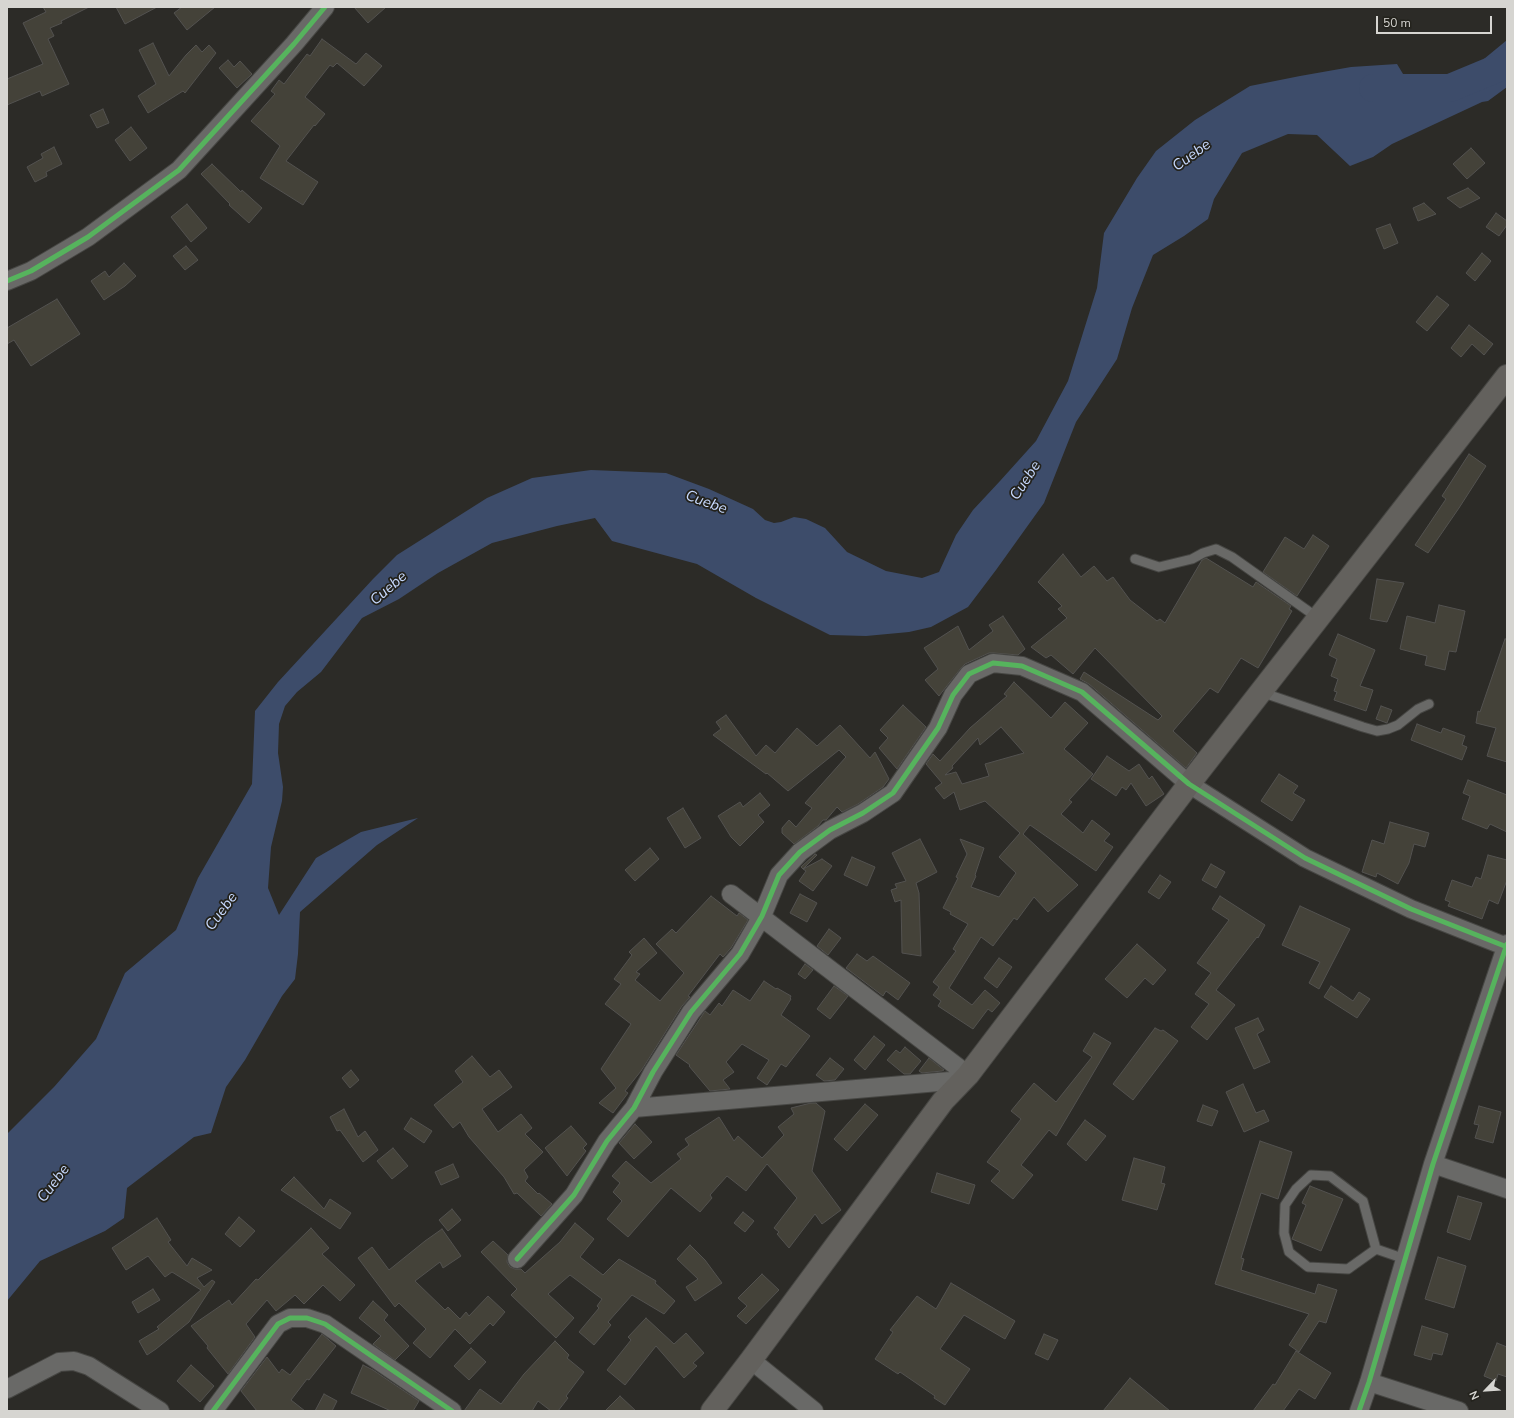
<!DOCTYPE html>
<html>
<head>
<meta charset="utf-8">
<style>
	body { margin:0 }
	#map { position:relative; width:1514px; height:1418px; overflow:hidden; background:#2c2b27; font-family:"Nunito Sans",sans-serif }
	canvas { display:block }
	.frame { position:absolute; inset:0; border:8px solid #d6d5d1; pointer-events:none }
	.north { position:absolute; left:1466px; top:1370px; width:40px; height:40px; -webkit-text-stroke:3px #23221c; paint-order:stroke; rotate:245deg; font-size:11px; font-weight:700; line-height:16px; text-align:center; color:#d6d5d1 }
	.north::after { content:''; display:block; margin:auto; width:14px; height:18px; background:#d6d5d1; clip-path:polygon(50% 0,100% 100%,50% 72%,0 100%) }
	.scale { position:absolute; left:1376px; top:16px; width:116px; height:18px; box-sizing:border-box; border:2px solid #d6d5d1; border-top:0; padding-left:5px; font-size:12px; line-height:14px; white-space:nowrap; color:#d6d5d1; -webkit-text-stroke:3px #23221c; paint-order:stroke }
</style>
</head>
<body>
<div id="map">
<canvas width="1514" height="1418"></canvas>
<div class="frame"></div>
<div class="north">N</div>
<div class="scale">50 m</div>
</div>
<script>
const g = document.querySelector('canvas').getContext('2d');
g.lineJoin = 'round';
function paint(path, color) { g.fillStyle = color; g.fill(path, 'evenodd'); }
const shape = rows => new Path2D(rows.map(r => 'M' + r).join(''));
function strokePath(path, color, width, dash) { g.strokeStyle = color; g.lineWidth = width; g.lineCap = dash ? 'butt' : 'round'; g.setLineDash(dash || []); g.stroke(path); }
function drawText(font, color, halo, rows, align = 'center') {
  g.font = font + ' "Nunito Sans",sans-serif'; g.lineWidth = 3.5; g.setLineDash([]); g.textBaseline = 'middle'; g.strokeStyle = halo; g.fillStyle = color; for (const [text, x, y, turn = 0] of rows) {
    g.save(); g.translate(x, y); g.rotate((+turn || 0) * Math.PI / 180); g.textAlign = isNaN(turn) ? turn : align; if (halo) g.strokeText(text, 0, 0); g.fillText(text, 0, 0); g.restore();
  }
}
const water = shape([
	[1507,40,1507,87,1488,101,1482,102,1392,144,1373,157,1350,166,1317,135,1288,134,1242,153,1214,199,1208,219,1184,236,1153,255,1132,308,1117,359,1076,422,1044,503,996,570,968,607,931,627,909,632,866,636,830,635,756,598,697,564,612,541,595,518,557,526,492,543,438,573,399,599,362,618,321,672,297,692,285,706,279,724,278,753,283,787,282,801,271,847,268,888,279,915,316,858,361,832,418,818,377,845,300,912,298,954,295,979,282,996,245,1060,226,1087,211,1133,194,1137,127,1188,124,1218,105,1231,40,1261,7,1301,7,1134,54,1087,96,1039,125,973,176,930,198,878,252,784,255,711,278,682,373,579,397,555,487,498,532,478,591,470,666,473,709,489,753,509,765,520,774,523,781,522,794,517,806,519,825,528,847,552,886,571,922,578,939,572,956,535,973,510,1000,481,1036,441,1068,381,1097,288,1104,233,1137,178,1156,151,1195,120,1250,86,1300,76,1351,67,1397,64,1417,97,1429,99,1473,68]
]);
const river = shape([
	[1373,88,1450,88,1503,66,1507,61]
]);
const building = shape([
	[43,7,89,7,61,21,62,23,50,28,54,36,48,39,69,84,42,96,40,91,7,105,7,79,43,64,23,23,46,12,43,7],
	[116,7,157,7,125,24,116,7],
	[182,7,215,7,187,30,174,13,182,7],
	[354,7,386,7,368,23,354,7],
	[322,39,356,64,366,53,382,66,364,86,337,63,333,67,330,65,305,97,325,114,315,126,314,125,286,161,318,182,303,205,260,178,280,146,251,121,275,94,271,91,279,80,284,84,307,54,310,56,322,39],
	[153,43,169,76,186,55,196,45,202,52,209,45,216,53,185,93,183,91,148,113,138,96,156,84,139,50,153,43],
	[228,60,234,67,240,61,252,74,237,88,219,68,228,60],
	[103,109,109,123,97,128,90,115,103,109],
	[131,127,147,148,130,161,115,140,131,127],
	[54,147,62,164,46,172,47,176,35,182,27,167,43,158,41,154,54,147],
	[1471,148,1485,163,1467,179,1453,164,1471,148],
	[212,164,241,192,242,190,262,208,249,223,229,205,230,204,201,174,212,164],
	[1468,188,1480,198,1460,208,1447,198,1468,188],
	[1424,203,1436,214,1418,221,1413,208,1424,203],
	[187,204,207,228,191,242,171,217,187,204],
	[1496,213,1507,221,1507,225,1499,236,1486,227,1496,213],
	[1390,224,1398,243,1384,249,1376,229,1390,224],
	[186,246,198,260,185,270,173,256,186,246],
	[1482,253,1491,261,1475,281,1466,273,1482,253],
	[124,263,136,276,125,286,104,300,91,281,105,271,109,277,124,263],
	[1437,296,1449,305,1427,331,1416,322,1437,296],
	[57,299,80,334,31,366,14,340,7,344,7,328,57,299],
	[1469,325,1493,344,1484,355,1472,344,1461,357,1451,348,1469,325],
	[1469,454,1486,466,1459,508,1428,553,1415,545,1446,499,1442,496,1469,454],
	[1313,535,1329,546,1297,596,1263,572,1285,537,1304,549,1313,535],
	[1063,554,1081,577,1094,566,1107,581,1113,577,1130,600,1157,621,1160,619,1165,623,1202,560,1206,558,1253,587,1256,582,1291,606,1289,609,1292,611,1258,668,1241,658,1218,693,1210,688,1173,731,1197,753,1186,768,1089,684,1080,679,1084,672,1158,720,1162,716,1095,648,1073,674,1051,655,1046,658,1031,647,1067,618,1058,609,1062,606,1038,582,1063,554],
	[1377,579,1404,583,1387,622,1370,619,1377,579],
	[1439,605,1465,611,1456,652,1449,651,1445,670,1425,665,1427,656,1400,649,1407,616,1435,623,1439,605],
	[1003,616,1025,649,1018,655,994,653,989,653,965,664,961,668,939,696,925,680,938,669,924,648,958,626,969,650,993,631,989,625,1003,616],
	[1338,634,1375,650,1360,686,1373,690,1366,711,1334,700,1337,692,1334,691,1338,679,1331,676,1337,659,1329,655,1338,634],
	[1505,639,1507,639,1507,762,1487,756,1496,728,1476,723,1478,711,1480,712,1505,639],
	[1014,682,1051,718,1065,702,1088,723,1064,749,1093,774,1069,800,1072,802,1061,814,1083,833,1092,820,1110,834,1104,841,1113,847,1096,871,1030,825,1023,834,1078,885,1048,912,1034,897,1017,920,1014,918,993,946,981,937,949,988,972,1005,985,990,1000,1003,992,1012,988,1009,973,1029,938,1006,941,1001,933,995,939,987,933,982,956,951,953,949,968,924,950,914,951,912,943,908,958,878,956,877,967,854,960,839,984,848,975,875,976,876,971,887,999,897,1016,873,999,857,1020,833,985,801,960,810,954,792,944,799,935,788,942,783,926,764,933,754,940,761,970,728,1007,696,1004,694,1014,682],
	[1001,727,1024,753,985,764,989,776,962,784,956,772,945,775,953,768,952,766,978,738,980,745,1001,727],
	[903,705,926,727,897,769,879,748,888,738,880,730,903,705],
	[1381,706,1392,710,1387,723,1376,719,1381,706],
	[726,715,756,756,766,745,775,753,797,728,817,746,840,725,870,758,875,752,889,779,883,787,858,804,842,812,837,807,826,820,823,820,818,826,794,844,782,833,782,828,789,820,796,827,812,808,805,803,846,757,839,750,788,791,767,773,766,774,713,735,721,729,716,722,726,715],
	[1417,724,1441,733,1443,728,1465,736,1462,745,1467,747,1462,760,1411,740,1417,724],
	[1107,756,1129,771,1139,764,1149,779,1152,776,1164,794,1146,806,1131,783,1126,790,1122,787,1116,796,1091,779,1107,756],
	[1279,774,1298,786,1293,793,1305,800,1292,821,1261,801,1279,774],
	[1468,780,1507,795,1507,832,1490,824,1487,829,1462,819,1470,796,1463,793,1468,780],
	[760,793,770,805,758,815,764,822,740,846,731,837,718,816,740,802,743,807,760,793],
	[683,808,701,838,685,848,667,818,683,808],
	[1390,822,1429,833,1425,847,1414,844,1409,863,1398,884,1377,873,1376,877,1362,872,1372,840,1384,844,1390,822],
	[920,839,937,872,916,883,919,893,921,956,902,953,901,900,895,902,891,890,897,888,895,884,906,881,892,853,920,839],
	[650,848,659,859,635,881,625,870,650,848],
	[815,854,817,855,803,869,801,867,815,854],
	[1488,855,1507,860,1507,880,1498,904,1489,900,1482,919,1448,906,1450,902,1445,900,1452,880,1472,887,1476,877,1481,879,1488,855],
	[852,857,875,867,867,886,844,875,852,857],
	[822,859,832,866,813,891,799,881,806,871,803,869,822,859],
	[1211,864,1225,872,1216,888,1202,880,1211,864],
	[1160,875,1171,882,1159,899,1148,892,1160,875],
	[800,894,817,903,807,922,790,913,800,894],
	[711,896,737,916,739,913,748,920,731,948,723,957,720,954,688,996,690,997,682,1006,641,1071,625,1091,628,1093,613,1113,599,1103,616,1088,601,1069,631,1024,605,1004,621,984,614,979,632,955,629,952,644,938,657,953,636,972,640,974,635,980,660,1001,684,973,656,944,672,929,676,933,711,896],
	[1220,896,1265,925,1258,938,1257,937,1216,990,1235,1005,1207,1040,1191,1027,1209,1004,1195,994,1211,973,1197,963,1229,920,1212,909,1220,896],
	[1300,906,1350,929,1319,989,1309,983,1320,962,1282,945,1300,906],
	[829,929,841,938,828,955,817,946,829,929],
	[1137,944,1166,970,1153,985,1145,978,1127,998,1105,979,1137,944],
	[857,954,867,961,873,956,910,983,898,1000,886,991,883,996,846,968,857,954],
	[999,958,1012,967,997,988,984,978,999,958],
	[805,964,813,970,805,979,798,974,805,964],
	[764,981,776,989,777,988,791,996,790,998,791,999,781,1015,810,1036,786,1067,781,1064,767,1085,757,1078,769,1060,742,1044,726,1062,734,1072,723,1080,730,1089,710,1091,689,1066,690,1065,676,1055,705,1011,710,1015,719,1003,722,1006,733,990,750,1001,764,981],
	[834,986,848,996,830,1019,817,1009,834,986],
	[1331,986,1353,1001,1359,992,1370,999,1357,1018,1324,997,1331,986],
	[1258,1018,1264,1030,1257,1034,1270,1062,1254,1069,1235,1028,1258,1018],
	[1155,1028,1161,1031,1163,1030,1178,1041,1133,1100,1113,1084,1155,1028],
	[1094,1033,1111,1043,1056,1136,1049,1130,1021,1165,1033,1175,1013,1199,991,1181,1000,1171,987,1162,1021,1119,1011,1111,1034,1083,1056,1102,1092,1057,1083,1051,1094,1033],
	[874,1036,885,1045,865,1070,854,1060,874,1036],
	[905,1047,921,1061,910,1074,904,1074,887,1060,896,1050,900,1053,905,1047],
	[472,1056,490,1077,499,1070,512,1087,482,1109,498,1132,521,1114,532,1128,525,1134,543,1152,524,1170,528,1177,525,1181,538,1194,539,1193,552,1204,541,1216,517,1193,514,1194,504,1177,469,1137,460,1122,453,1128,434,1105,463,1082,455,1071,472,1056],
	[830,1058,844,1069,835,1080,824,1081,816,1075,830,1058],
	[929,1058,944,1070,942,1071,922,1073,919,1071,929,1058],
	[351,1070,359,1080,350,1088,342,1078,351,1070],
	[1243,1084,1256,1113,1264,1110,1269,1121,1244,1132,1226,1092,1243,1084],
	[811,1103,816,1103,825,1111,812,1171,841,1210,822,1224,815,1214,789,1248,777,1234,779,1232,774,1228,797,1198,767,1164,746,1191,727,1176,710,1195,712,1198,700,1212,671,1188,628,1237,607,1219,622,1201,613,1192,620,1183,612,1176,626,1161,651,1183,681,1159,677,1154,689,1145,685,1139,719,1117,734,1141,738,1136,762,1158,784,1135,778,1127,794,1114,791,1108,811,1103],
	[865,1104,878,1115,847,1151,834,1139,865,1104],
	[1203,1105,1218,1111,1212,1126,1197,1121,1203,1105],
	[1479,1106,1501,1112,1493,1143,1475,1138,1479,1125,1474,1124,1479,1106],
	[344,1109,358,1137,365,1131,378,1150,363,1162,340,1130,337,1131,330,1117,344,1109],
	[411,1118,432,1131,424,1143,404,1129,411,1118],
	[1085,1120,1106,1136,1086,1161,1067,1144,1085,1120],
	[635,1124,652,1142,634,1159,619,1143,635,1124],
	[571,1126,587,1144,583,1148,586,1151,567,1176,545,1148,571,1126],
	[1260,1141,1292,1152,1278,1199,1261,1193,1241,1258,1244,1259,1241,1270,1315,1294,1318,1284,1337,1290,1326,1323,1319,1321,1299,1352,1289,1345,1309,1314,1215,1284,1260,1141],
	[393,1148,408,1166,392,1179,377,1161,393,1148],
	[1134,1158,1165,1167,1161,1183,1165,1184,1157,1210,1122,1200,1134,1158],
	[453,1164,459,1177,441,1185,435,1172,453,1164],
	[937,1173,975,1185,969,1204,931,1192,937,1173],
	[294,1177,324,1209,330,1199,351,1213,340,1229,281,1190,294,1177],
	[1310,1186,1343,1199,1321,1251,1292,1239,1306,1205,1302,1203,1310,1186],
	[1458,1196,1482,1203,1470,1240,1447,1232,1458,1196],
	[452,1209,461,1220,448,1231,439,1220,452,1209],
	[743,1212,754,1221,745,1232,734,1223,743,1212],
	[239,1217,255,1231,240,1247,225,1234,239,1217],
	[157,1218,171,1240,168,1242,187,1266,192,1258,212,1270,197,1278,204,1287,212,1280,215,1282,189,1322,156,1349,147,1355,139,1341,159,1329,157,1327,201,1290,172,1272,165,1277,148,1256,126,1270,112,1248,157,1218],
	[575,1223,594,1239,580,1257,603,1275,619,1259,656,1281,655,1283,675,1301,664,1314,632,1295,608,1322,611,1325,594,1345,579,1332,599,1308,597,1306,602,1299,570,1275,548,1294,574,1318,556,1338,511,1295,517,1289,481,1252,493,1241,508,1255,507,1262,510,1267,515,1269,521,1269,525,1273,560,1242,575,1223],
	[311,1228,329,1248,322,1254,355,1285,340,1301,323,1285,304,1304,295,1295,276,1311,267,1300,246,1324,255,1337,228,1374,207,1348,208,1346,191,1326,229,1300,232,1305,256,1279,258,1280,311,1228],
	[442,1229,461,1256,443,1268,440,1262,415,1281,445,1310,448,1307,460,1319,466,1312,469,1316,488,1296,505,1312,493,1326,490,1323,470,1344,455,1329,430,1358,413,1343,426,1329,399,1303,395,1307,358,1258,372,1247,389,1270,425,1241,442,1229],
	[690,1245,705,1260,722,1283,695,1301,686,1287,698,1279,677,1259,690,1245],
	[1438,1257,1466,1266,1454,1308,1425,1299,1438,1257],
	[762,1274,779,1290,746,1324,737,1316,747,1306,738,1298,762,1274],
	[951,1283,1015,1321,1005,1339,964,1315,940,1349,970,1369,945,1405,934,1398,935,1396,900,1372,898,1374,875,1359,893,1332,890,1330,917,1296,936,1309,951,1283],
	[153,1289,160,1300,138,1313,132,1302,153,1289],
	[373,1301,388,1315,384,1320,409,1346,395,1360,373,1344,381,1336,359,1318,373,1301],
	[646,1318,674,1344,686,1333,704,1353,693,1363,697,1366,684,1378,656,1346,625,1385,607,1370,631,1340,628,1337,646,1318],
	[1422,1326,1448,1334,1442,1355,1433,1353,1431,1360,1414,1355,1422,1326],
	[322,1334,336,1346,309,1380,307,1379,291,1400,305,1411,257,1411,241,1391,267,1357,279,1373,282,1369,290,1375,322,1334],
	[1044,1334,1058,1340,1048,1360,1035,1354,1044,1334],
	[555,1341,569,1355,567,1358,584,1372,566,1396,568,1398,558,1411,551,1411,538,1401,532,1411,464,1411,480,1389,501,1404,524,1374,555,1341],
	[1497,1343,1507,1347,1507,1377,1498,1374,1496,1381,1484,1376,1497,1343],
	[471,1348,486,1362,469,1380,454,1366,471,1348],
	[1296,1351,1331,1373,1315,1399,1299,1389,1283,1411,1253,1411,1273,1384,1275,1385,1296,1351],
	[191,1365,214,1386,200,1402,177,1381,191,1365],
	[363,1365,373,1370,419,1401,413,1411,391,1411,351,1393,363,1365],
	[1130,1378,1170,1411,1103,1411,1130,1378],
	[324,1394,337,1401,332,1411,315,1411,324,1394],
	[620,1396,636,1411,605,1411,620,1396]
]);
const service = shape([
	[1135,559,1159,567,1192,559,1203,553,1216,549,1232,557,1318,618],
	[1261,692,1363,727,1377,731,1388,729,1398,725,1418,709,1429,704],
	[1311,1175,1330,1176,1363,1201,1376,1249,1348,1269,1308,1267,1289,1252,1284,1233,1285,1205,1296,1189,1311,1175],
	[1376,1249,1405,1259]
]);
const minor = shape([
	[7,281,31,271,88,237,179,170,294,44,325,7],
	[731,894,968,1075],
	[634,1108,962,1080],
	[1433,1164,1507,1189],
	[517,1259,574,1195,607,1141,634,1108,653,1072,691,1012,740,954,762,916,779,875,800,852,830,830,863,813,893,793,938,728,953,695,969,674,993,663,1022,666,1082,692,1189,784,1305,858,1411,909,1507,947],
	[751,1360,814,1411],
	[1369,1382,1459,1411],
	[7,1389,59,1362,74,1361,89,1366,160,1411],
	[213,1411,278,1324,290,1318,307,1318,325,1324,452,1411],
	[1359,1411,1369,1382,1433,1164,1507,944]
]);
const secondary = shape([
	[712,1411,751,1360,943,1101,968,1075,1189,784,1507,376]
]);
const cycleway = shape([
	[7,281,31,271,88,237,179,170,294,44,325,7],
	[517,1259,574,1195,607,1141,634,1108,653,1072,691,1012,740,954,762,916,779,875,800,852,830,830,863,813,893,793,938,728,953,695,969,674,993,663,1022,666,1082,692,1189,784,1305,858,1411,909,1507,947],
	[213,1411,278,1324,290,1318,307,1318,325,1324,452,1411],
	[1359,1411,1369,1382,1433,1164,1507,944]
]);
const waterNames = [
	["Cuebe",1192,156,-36],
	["Cuebe",1026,481,-57],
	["Cuebe",706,503,20],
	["Cuebe",389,589,-41],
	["Cuebe",222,912,-54],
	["Cuebe",54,1184,-53]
];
paint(water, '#3d4c6a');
strokePath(river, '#3d4c6a', 28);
paint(building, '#444239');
strokePath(building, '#535250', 1);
strokePath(service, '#464643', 11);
strokePath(minor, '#464643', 20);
strokePath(secondary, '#464643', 24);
strokePath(service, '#696967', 9);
strokePath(minor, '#696967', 18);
strokePath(secondary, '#63615d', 22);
strokePath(cycleway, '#56b35d', 5);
drawText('italic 15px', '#c7d9fe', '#23221c', waterNames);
</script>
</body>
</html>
